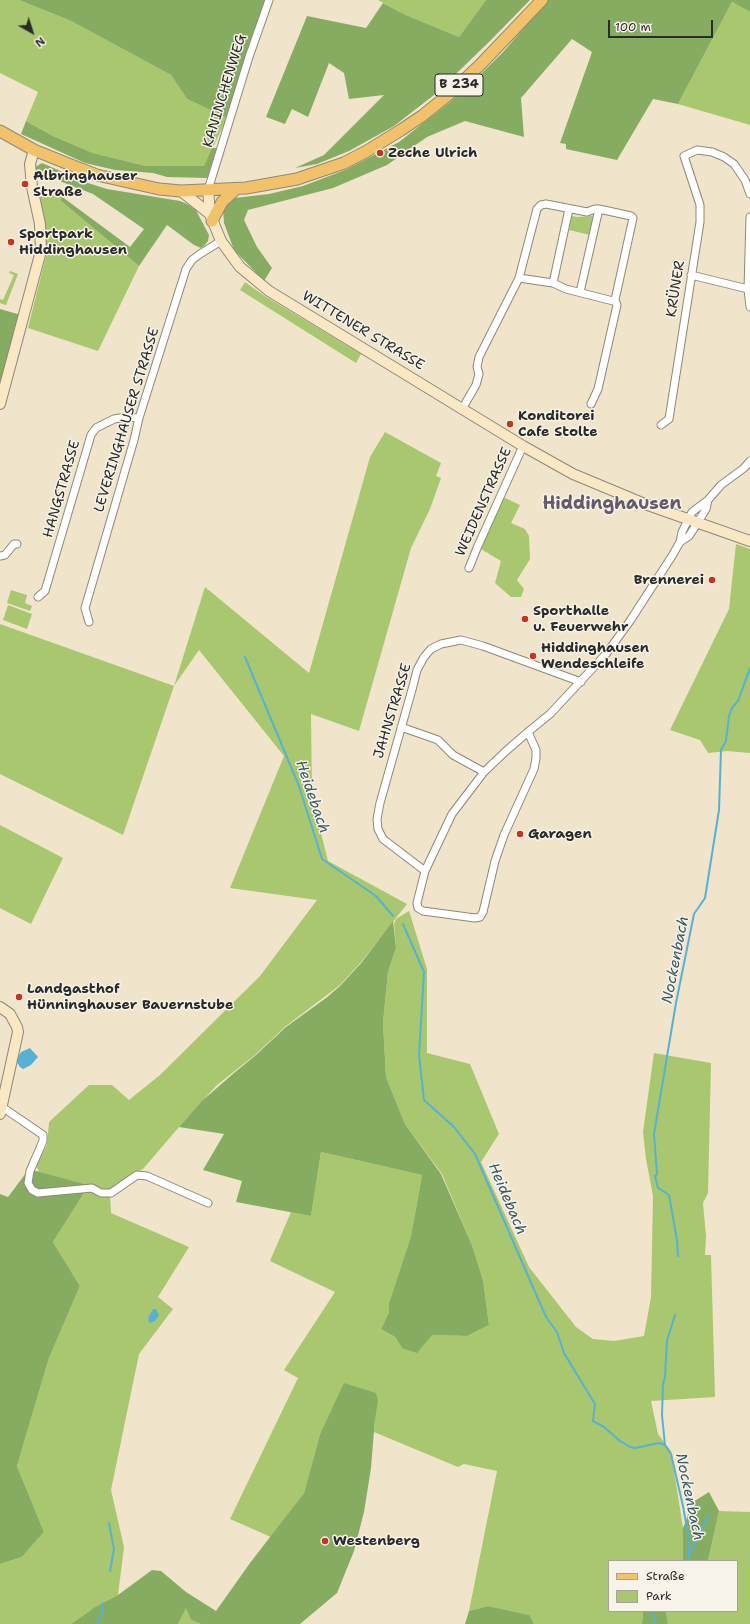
<!DOCTYPE html>
<html>
<head>
<meta charset="utf-8">
<style>
	body { margin:0 }
	#map { position:relative; width:750px; height:1624px; overflow:hidden; background:#f0e5ca; font-family:"Shantell Sans",sans-serif }
	canvas { display:block }
	.legend { position:absolute; left:608px; top:1560px; width:130px; height:52px; box-sizing:border-box; background:#f7f3e8; border:1px solid #a5a39c; margin:0; padding:5px 7px; list-style:none; font-size:12px; color:#2b2b2b }
	.legend li { display:flex; align-items:center; gap:8px; height:20px }
	.legend b { width:20px; border:1px solid #a5a39c }
	.north { position:absolute; left:12px; top:12px; width:40px; height:40px; -webkit-text-stroke:3px #f7f3e8; paint-order:stroke; rotate:141deg; font-size:11px; font-weight:700; line-height:16px; text-align:center; color:#2b2b2b }
	.north::after { content:''; display:block; margin:auto; width:14px; height:18px; background:#2b2b2b; clip-path:polygon(50% 0,100% 100%,50% 72%,0 100%) }
	.scale { position:absolute; left:608px; top:20px; width:105px; height:18px; box-sizing:border-box; border:2px solid #2b2b2b; border-top:0; padding-left:5px; font-size:12px; line-height:14px; white-space:nowrap; color:#2b2b2b; -webkit-text-stroke:3px #f7f3e8; paint-order:stroke }
</style>
</head>
<body>
<div id="map">
<canvas width="750" height="1624"></canvas>
<ul class="legend">
<li><b style="height:5px;background:#f2c26a"></b>Straße</li>
<li><b style="height:11px;background:#a8c76f"></b>Park</li>
</ul>
<div class="north">N</div>
<div class="scale">100 m</div>
</div>
<script>
const g = document.querySelector('canvas').getContext('2d');
g.lineJoin = 'round';
function paint(path, color) { g.fillStyle = color; g.fill(path, 'evenodd'); }
const shape = rows => new Path2D(rows.map(r => 'M' + r).join(''));
function strokePath(path, color, width, dash) { g.strokeStyle = color; g.lineWidth = width; g.lineCap = dash ? 'butt' : 'round'; g.setLineDash(dash || []); g.stroke(path); }
function drawText(font, color, halo, rows, align = 'center') {
  g.font = font + ' "Shantell Sans",sans-serif'; g.lineWidth = 3; g.setLineDash([]); g.textBaseline = 'middle'; g.strokeStyle = halo; g.fillStyle = color; for (const [text, x, y, turn = 0] of rows) {
    g.save(); g.translate(x, y); g.rotate((+turn || 0) * Math.PI / 180); g.textAlign = isNaN(turn) ? turn : align; if (halo) g.strokeText(text, 0, 0); g.fillText(text, 0, 0); g.restore();
  }
}
const green = shape([
	[0,0,19,0,71,21,171,75,187,99,227,118,204,166,146,166,93,153,53,136,26,121,38,92,0,73],
	[378,0,486,0,459,37,406,15],
	[732,2,750,12,750,125,678,104],
	[38,194,61,196,61,201,139,266,98,351,28,328,46,256,44,227],
	[572,216,578,217,592,216,595,219,590,235,569,230],
	[10,271,18,274,6,305,0,303,0,299,3,300,14,275,9,273],
	[245,282,263,295,361,354,356,363,240,290],
	[385,432,441,463,436,476,441,478,430,509,411,548,359,731,311,714,312,797,328,861,407,904,362,961,340,985,286,1026,255,1055,217,1085,179,1127,143,1169,131,1175,110,1192,39,1172,36,1165,47,1145,49,1122,89,1085,112,1085,129,1100,160,1075,260,976,317,900,230,888,284,756,199,650,174,686,123,835,0,774,0,624,174,686,205,587,309,673,370,457],
	[503,497,520,505,511,523,525,529,529,536,530,559,517,580,524,589,521,597,511,597,495,583,501,561,481,549],
	[736,544,750,549,750,753,727,751,708,753,700,740,670,730,729,609],
	[11,590,27,595,25,603,32,606,30,611,7,603],
	[8,605,32,614,27,629,3,620],
	[0,825,63,858,31,924,0,908],
	[409,911,427,969,427,1053,470,1064,499,1134,481,1162,529,1267,576,1327,593,1339,614,1341,644,1336,651,1297,653,1196,646,1159,643,1132,654,1053,711,1063,708,1193,703,1203,706,1236,705,1255,711,1255,715,1397,651,1401,658,1434,671,1451,683,1528,683,1561,609,1561,609,1611,643,1611,642,1624,534,1624,528,1615,488,1606,469,1611,497,1471,464,1464,458,1467,374,1432,375,1419,345,1383,320,1434,304,1493,271,1537,230,1519,298,1378,284,1370,335,1292,270,1261,291,1212,311,1216,321,1152,422,1175,411,1236,389,1303,389,1312,381,1329,395,1337,402,1348,432,1335,467,1336,489,1325,483,1280,472,1245,442,1174,405,1124,386,1077,383,1023,388,972,396,948,394,924,396,919],
	[88,1189,104,1197,110,1195,111,1213,189,1247,158,1297,173,1309,139,1354,111,1490,124,1547,118,1595,95,1607,71,1624,0,1624,0,1564,22,1557,44,1532,17,1466,49,1358,80,1286,53,1242,84,1193],
	[719,1511,750,1512,750,1624,668,1624,666,1611,737,1611,737,1561,708,1561],
	[186,1607,191,1620,201,1624,178,1624]
]);
const forest = shape([
	[19,0,267,0,227,118,187,99,171,75,71,21],
	[486,0,530,0,490,41,434,95,394,126,349,151,317,164,295,168,324,155,384,95,349,99,344,73,329,63,308,117,292,109,285,124,266,117,307,16,366,28,383,3,406,15,459,37],
	[548,0,750,0,750,12,732,2,678,104,653,99,617,160,566,149,566,144,560,143,592,52,572,39,521,98,524,137,465,121,427,137,387,165,333,188,248,210,244,220,257,247,272,268,264,281,234,250,224,223,223,209,226,204,235,198,269,194,303,186,345,170,399,142,450,102,476,79,504,51],
	[26,121,53,136,93,153,146,166,204,166,212,148,217,148,207,178,167,177,153,173,115,170,85,163,21,134],
	[42,163,88,183,107,189,180,201,187,204,196,210,199,216,209,235,208,241,204,246,201,248,194,245,167,225,139,266,61,201,61,196,130,247,144,229,93,194,62,182,38,169,35,173,35,167],
	[0,309,21,315,0,393],
	[393,921,396,948,388,972,383,1023,386,1077,405,1124,441,1174,472,1245,483,1280,489,1325,467,1336,432,1335,417,1353,402,1348,395,1337,381,1329,389,1312,389,1303,411,1236,422,1175,321,1152,311,1216,236,1202,242,1181,203,1170,224,1134,179,1127,202,1101,234,1073,256,1055,286,1027,326,998,340,986,362,962],
	[29,1169,91,1186,84,1193,53,1242,80,1286,49,1358,17,1466,44,1532,22,1557,0,1564,0,1194,8,1197],
	[344,1383,376,1393,378,1401,375,1419,371,1468,364,1512,354,1551,337,1593,300,1624,201,1624,191,1620,186,1608,178,1624,71,1624,95,1607,118,1595,152,1570,161,1571,186,1592,216,1611,250,1563,304,1493,320,1434],
	[709,1492,719,1511,708,1561,683,1561,683,1528,693,1502],
	[488,1606,529,1615,534,1624,465,1624,469,1611],
	[643,1611,666,1611,668,1624,642,1624]
]);
const water = shape([
	[30,1048,38,1057,31,1065,23,1069,20,1067,16,1061,21,1052],
	[153,1309,156,1309,159,1315,155,1321,150,1323,148,1321,149,1316]
]);
const stream = shape([
	[245,657,299,786,322,859,376,896,393,916],
	[403,924,424,972,419,1055,424,1100,454,1127,475,1154,546,1317,557,1332,564,1353,595,1404,593,1421,604,1427,620,1441,630,1447,635,1448,659,1443,665,1445,671,1454,683,1506,689,1540,689,1555],
	[678,1256,677,1240,669,1195,658,1188,655,1176,657,1174,654,1134,676,1003,694,914,705,898,719,810,721,750,726,741,729,716,732,708,738,701,750,668],
	[665,1445,662,1415,663,1384,665,1377,667,1341,675,1315],
	[109,1523,114,1549,110,1571],
	[689,1561,689,1555,709,1515],
	[650,1611,654,1619,655,1624],
	[96,1624,102,1613,103,1603]
]);
const street = shape([
	[208,190,249,57,269,0],
	[750,217,748,289,750,307],
	[691,275,748,289],
	[553,283,569,209],
	[580,292,599,209],
	[591,404,598,389,617,305,615,300],
	[462,409,476,385,479,374,477,367,479,357,519,278,537,209,541,205,546,204,587,212,595,209,599,209,631,216,633,218,615,300,613,301,566,289,553,283,519,278],
	[661,425,669,419,700,222,700,205,684,156,697,150,712,152,724,157,734,164,745,180,750,194],
	[680,542,689,536,698,522,706,509,708,500],
	[0,556,5,555,14,544,17,544],
	[469,568,477,548,523,446],
	[38,597,45,591,91,435,96,428,114,419,126,417,139,418],
	[89,622,85,608,134,440,139,418,186,269,192,260,200,254,221,241],
	[401,727,438,740,453,755,484,772],
	[528,732,536,750,536,758,534,769,504,835,495,861,483,912,480,917,475,918,423,911,418,908,417,903,425,871,452,814,484,772,506,751,528,732,550,714,606,654,630,621,672,556,680,542,682,532,692,512,708,500,721,485,744,468,750,461],
	[425,871,383,839,378,829,377,819,380,803,413,686,417,670,424,657,431,649,441,644,461,640,483,646,581,682],
	[2,1107,43,1135,43,1141,30,1171,28,1183,32,1190,38,1193,92,1188,101,1193,111,1193,137,1175,147,1176,208,1203]
]);
const secondary = shape([
	[208,190,210,214,221,241,240,267,269,291,523,446,573,474,645,504,750,541],
	[181,191,210,214],
	[0,404,41,251,40,224,32,187,30,164,34,150],
	[0,1007,10,1014,17,1027,18,1032,0,1114]
]);
const primary = shape([
	[0,131,34,150,76,167,97,175,159,189,181,191,246,188,297,179,344,163,367,151,401,130,422,116,448,95,479,66,542,0],
	[212,221,222,202,236,189]
]);
const markers = [
	[380,153,4,"#c8321e"],
	[25,184,4,"#c8321e"],
	[11,242,4,"#c8321e"],
	[510,424,4,"#c8321e"],
	[712,580,4,"#c8321e"],
	[525,619,4,"#c8321e"],
	[533,656,4,"#c8321e"],
	[520,834,4,"#c8321e"],
	[19,997,4,"#c8321e"],
	[325,1541,4,"#c8321e"]
];
const shields = [
	[459,85,48]
];
const shieldNames = [
	["B 234",459,85]
];
const streetNames = [
	["KANINCHENWEG",225,91,-73],
	["KRÜNER",676,289,-81],
	["WITTENER STRASSE",363,331,31],
	["LEVERINGHAUSER STRASSE",127,420,-73],
	["HANGSTRASSE",62,489,-74],
	["WEIDENSTRASSE",484,502,-66],
	["JAHNSTRASSE",393,711,-73]
];
const poiNames = [
	["Zeche Ulrich",388,153],
	["Albringhauser",33,176],
	["Straße",33,192],
	["Sportpark",19,234],
	["Hiddinghausen",19,250],
	["Konditorei",518,416],
	["Cafe Stolte",518,432],
	["Brennerei",704,580,"right"],
	["Sporthalle",533,611],
	["u. Feuerwehr",533,627],
	["Hiddinghausen",541,648],
	["Wendeschleife",541,664],
	["Garagen",528,834],
	["Landgasthof",27,989],
	["Hünninghauser Bauernstube",27,1005],
	["Westenberg",333,1541]
];
const waterNames = [
	["Heidebach",312,797,71],
	["Nockenbach",676,960,-79],
	["Heidebach",507,1199,67],
	["Nockenbach",689,1497,78]
];
const districtNames = [
	["Hiddinghausen",612,504]
];
paint(green, '#a8c76f');
paint(forest, '#86ac62');
paint(water, '#56b2d4');
strokePath(stream, '#56b2d4', 2);
strokePath(street, '#8e887a', 9);
strokePath(secondary, '#8e887a', 12);
strokePath(primary, '#8e887a', 13);
strokePath(street, '#fff', 7);
strokePath(secondary, '#fae7c3', 10);
strokePath(primary, '#f2c26a', 11);
for (const [x, y, r, color] of markers) { const dot = new Path2D(); dot.arc(x, y, r, 0, 2 * Math.PI); g.fillStyle = color; g.fill(dot); strokePath(dot, '#f7f3e8', 1.5); }
for (const [x, y, w] of shields) { const box = new Path2D(); box.roundRect(x - w / 2, y - 11, w, 22, 3); g.fillStyle = '#f7f3e8'; g.fill(box); strokePath(box, '#2b2b2b', 1); }
drawText('bold 13px', '#2b2b2b', null, shieldNames);
drawText('14px', '#2b2b2b', '#f7f3e8', streetNames);
drawText('bold 14px', '#2b2b2b', '#f7f3e8', poiNames, 'left');
drawText('italic 15px', '#3a5a66', '#f7f3e8', waterNames);
drawText('bold 18px', '#655a6b', '#f7f3e8', districtNames);
</script>
</body>
</html>
